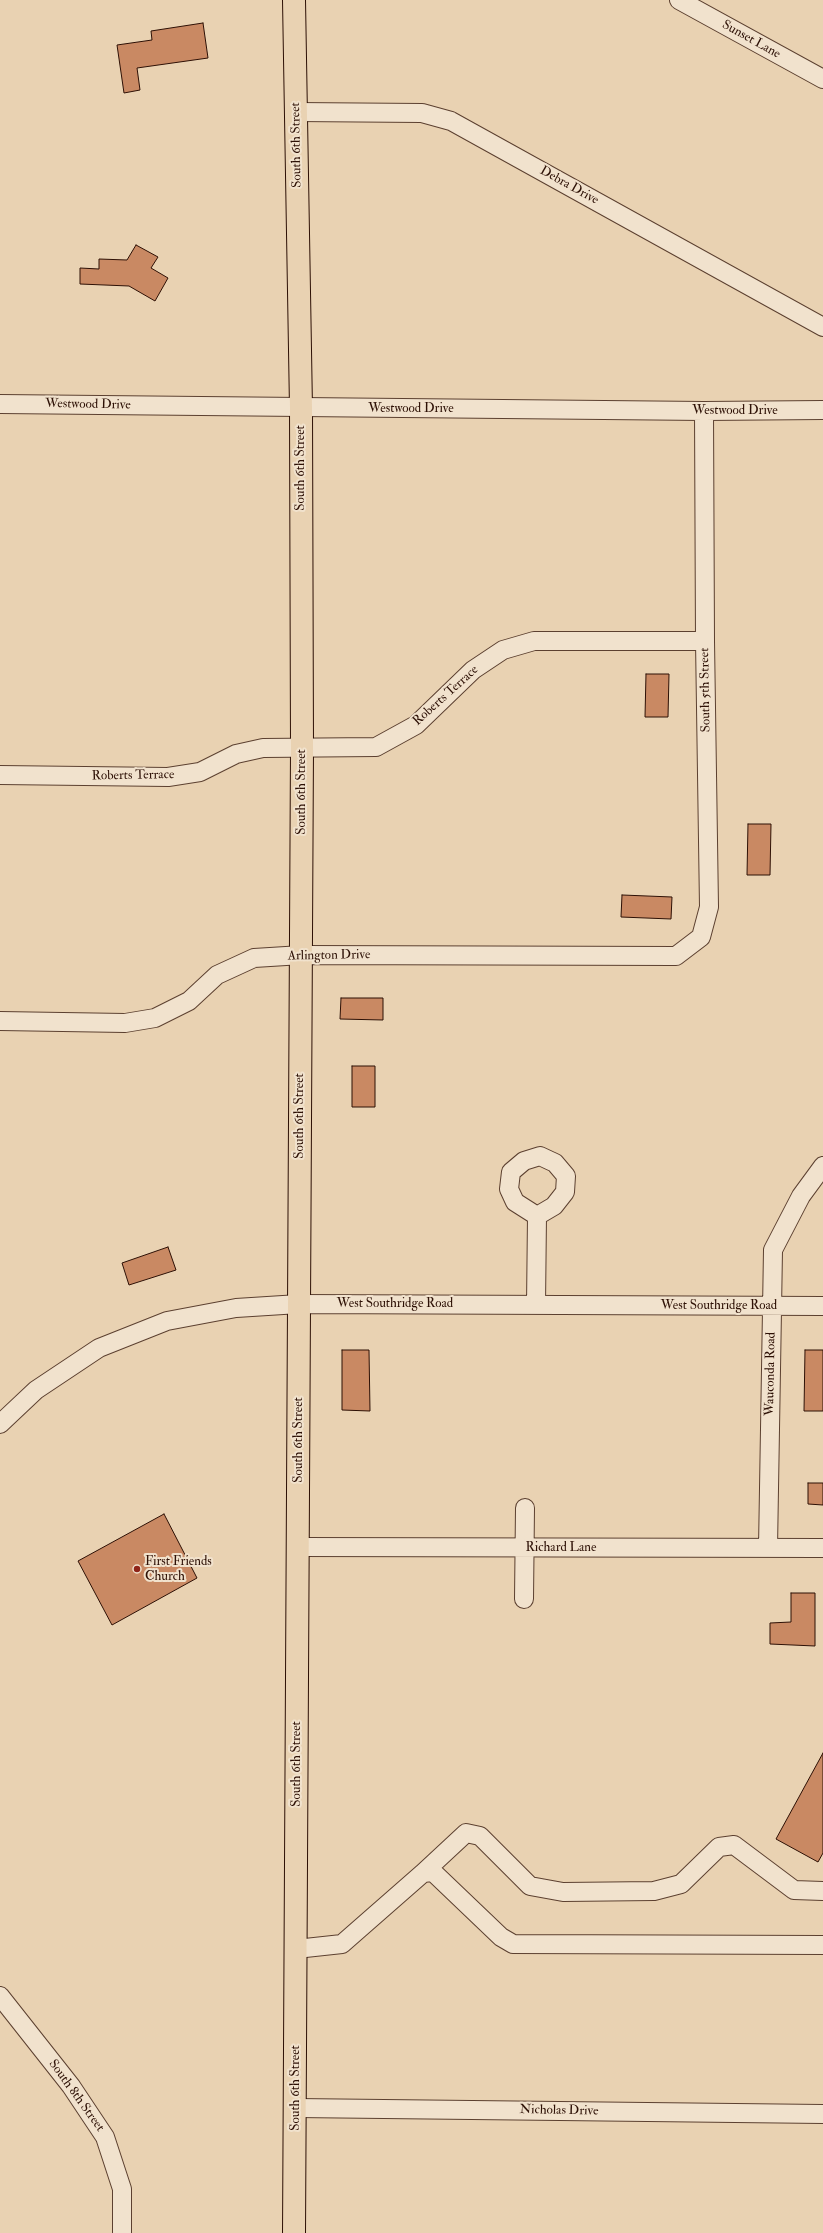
<!DOCTYPE html>
<html>
<head>
<meta charset="utf-8">
<style>
	body { margin:0 }
	canvas { display:block; background:#e9d2b2 }
</style>
</head>
<body>
<canvas width="823" height="2233"></canvas>
<script>
const g = document.querySelector('canvas').getContext('2d');
g.lineJoin = 'round';
function paint(path, color) { g.fillStyle = color; g.fill(path, 'evenodd'); }
const shape = rows => new Path2D(rows.map(r => 'M' + r).join(''));
function strokePath(path, color, width, dash) { g.strokeStyle = color; g.lineWidth = width; g.lineCap = dash ? 'butt' : 'round'; g.setLineDash(dash || []); g.stroke(path); }
function drawText(font, color, halo, rows, align = 'center') {
  g.font = font + ' "IM FELL Double Pica",serif'; g.lineWidth = 4; g.setLineDash([]); g.textBaseline = 'middle'; g.strokeStyle = halo; g.fillStyle = color; for (const [text, x, y, turn = 0] of rows) {
    g.save(); g.translate(x, y); g.rotate((+turn || 0) * Math.PI / 180); g.textAlign = isNaN(turn) ? turn : align; if (halo) g.strokeText(text, 0, 0); g.fillText(text, 0, 0); g.restore();
  }
}
const building = shape([
	[203,23,208,58,137,68,140,90,124,93,117,45,152,40,151,31,203,23],
	[136,245,158,257,151,268,168,278,155,301,129,286,80,284,80,268,99,269,99,259,127,260,136,245],
	[646,674,669,674,668,717,645,717,646,674],
	[748,824,771,824,770,875,747,875,748,824],
	[622,895,672,897,671,919,621,917,622,895],
	[341,998,383,998,383,1020,340,1019,341,998],
	[352,1066,375,1066,375,1107,352,1107,352,1066],
	[168,1247,176,1270,129,1285,122,1263,168,1247],
	[342,1350,369,1350,370,1411,342,1410,342,1350],
	[805,1350,823,1350,823,1411,804,1411,805,1350],
	[808,1483,823,1483,823,1505,808,1504,808,1483],
	[164,1514,197,1578,112,1625,78,1561,164,1514],
	[791,1593,815,1593,815,1646,770,1644,770,1623,791,1622,791,1593],
	[823,1753,823,1853,818,1862,776,1839,823,1753]
]);
const minor = shape([
	[679,0,823,79],
	[296,112,422,113,451,121,823,327],
	[0,404,704,411,823,410],
	[0,775,168,777,200,772,236,754,263,748,376,747,416,725,473,670,503,650,534,641,705,641],
	[0,1021,125,1023,155,1018,189,1001,217,975,254,958,302,955,676,956,701,937,709,907,705,641,704,411],
	[536,1305,537,1216,554,1206,565,1192,566,1176,555,1163,540,1156,524,1161,511,1172,509,1189,515,1202,537,1216],
	[0,1424,36,1390,99,1348,167,1321,236,1308,299,1304,823,1306],
	[298,1547,823,1548],
	[768,1548,773,1250,801,1196,823,1166],
	[524,1599,525,1508],
	[423,1873,466,1833,480,1836,530,1886,563,1892,654,1891,681,1884,719,1847,734,1845,794,1890,823,1891],
	[296,1949,342,1944,423,1873,433,1872,501,1937,513,1944,823,1945],
	[0,1996,71,2086,105,2137,122,2189,122,2233],
	[296,2108,823,2114]
]);
const major = shape([
	[294,0,301,408,302,749,294,2233]
]);
const markers = [
	[137,1569,4,"#8f2418"]
];
const streetNames = [
	["Sunset Lane",751,40,29],
	["South 6th Street",297,145,-91],
	["Debra Drive",569,186,29],
	["Westwood Drive",88,405,1],
	["Westwood Drive",411,409],
	["Westwood Drive",735,411],
	["South 6th Street",301,468,-90],
	["South 5th Street",706,690,-91],
	["Roberts Terrace",446,696,-42],
	["Roberts Terrace",133,776,-1],
	["South 6th Street",302,792,-90],
	["Arlington Drive",329,956,-1],
	["South 6th Street",300,1116,-90],
	["West Southridge Road",395,1304],
	["West Southridge Road",719,1306],
	["Wauconda Road",771,1374,-89],
	["South 6th Street",299,1440,-90],
	["Richard Lane",561,1548],
	["South 6th Street",297,1764,-90],
	["South 6th Street",296,2088,-90],
	["South 8th Street",76,2096,54],
	["Nicholas Drive",559,2111,1]
];
const poiNames = [
	["First Friends",145,1562],
	["Church",145,1577]
];
paint(building, '#c98963');
strokePath(building, '#2d1005', 1);
strokePath(minor, '#5c4030', 20);
strokePath(major, '#2d1005', 24);
strokePath(minor, '#f1e2cd', 18);
strokePath(major, '#e9d2b2', 22);
for (const [x, y, r, color] of markers) { const dot = new Path2D(); dot.arc(x, y, r, 0, 2 * Math.PI); g.fillStyle = color; g.fill(dot); strokePath(dot, '#f1e2cd', 1.5); }
drawText('13px', '#2d1005', '#f1e2cd', streetNames);
drawText('13px', '#2d1005', '#f1e2cd', poiNames, 'left');
</script>
</body>
</html>
